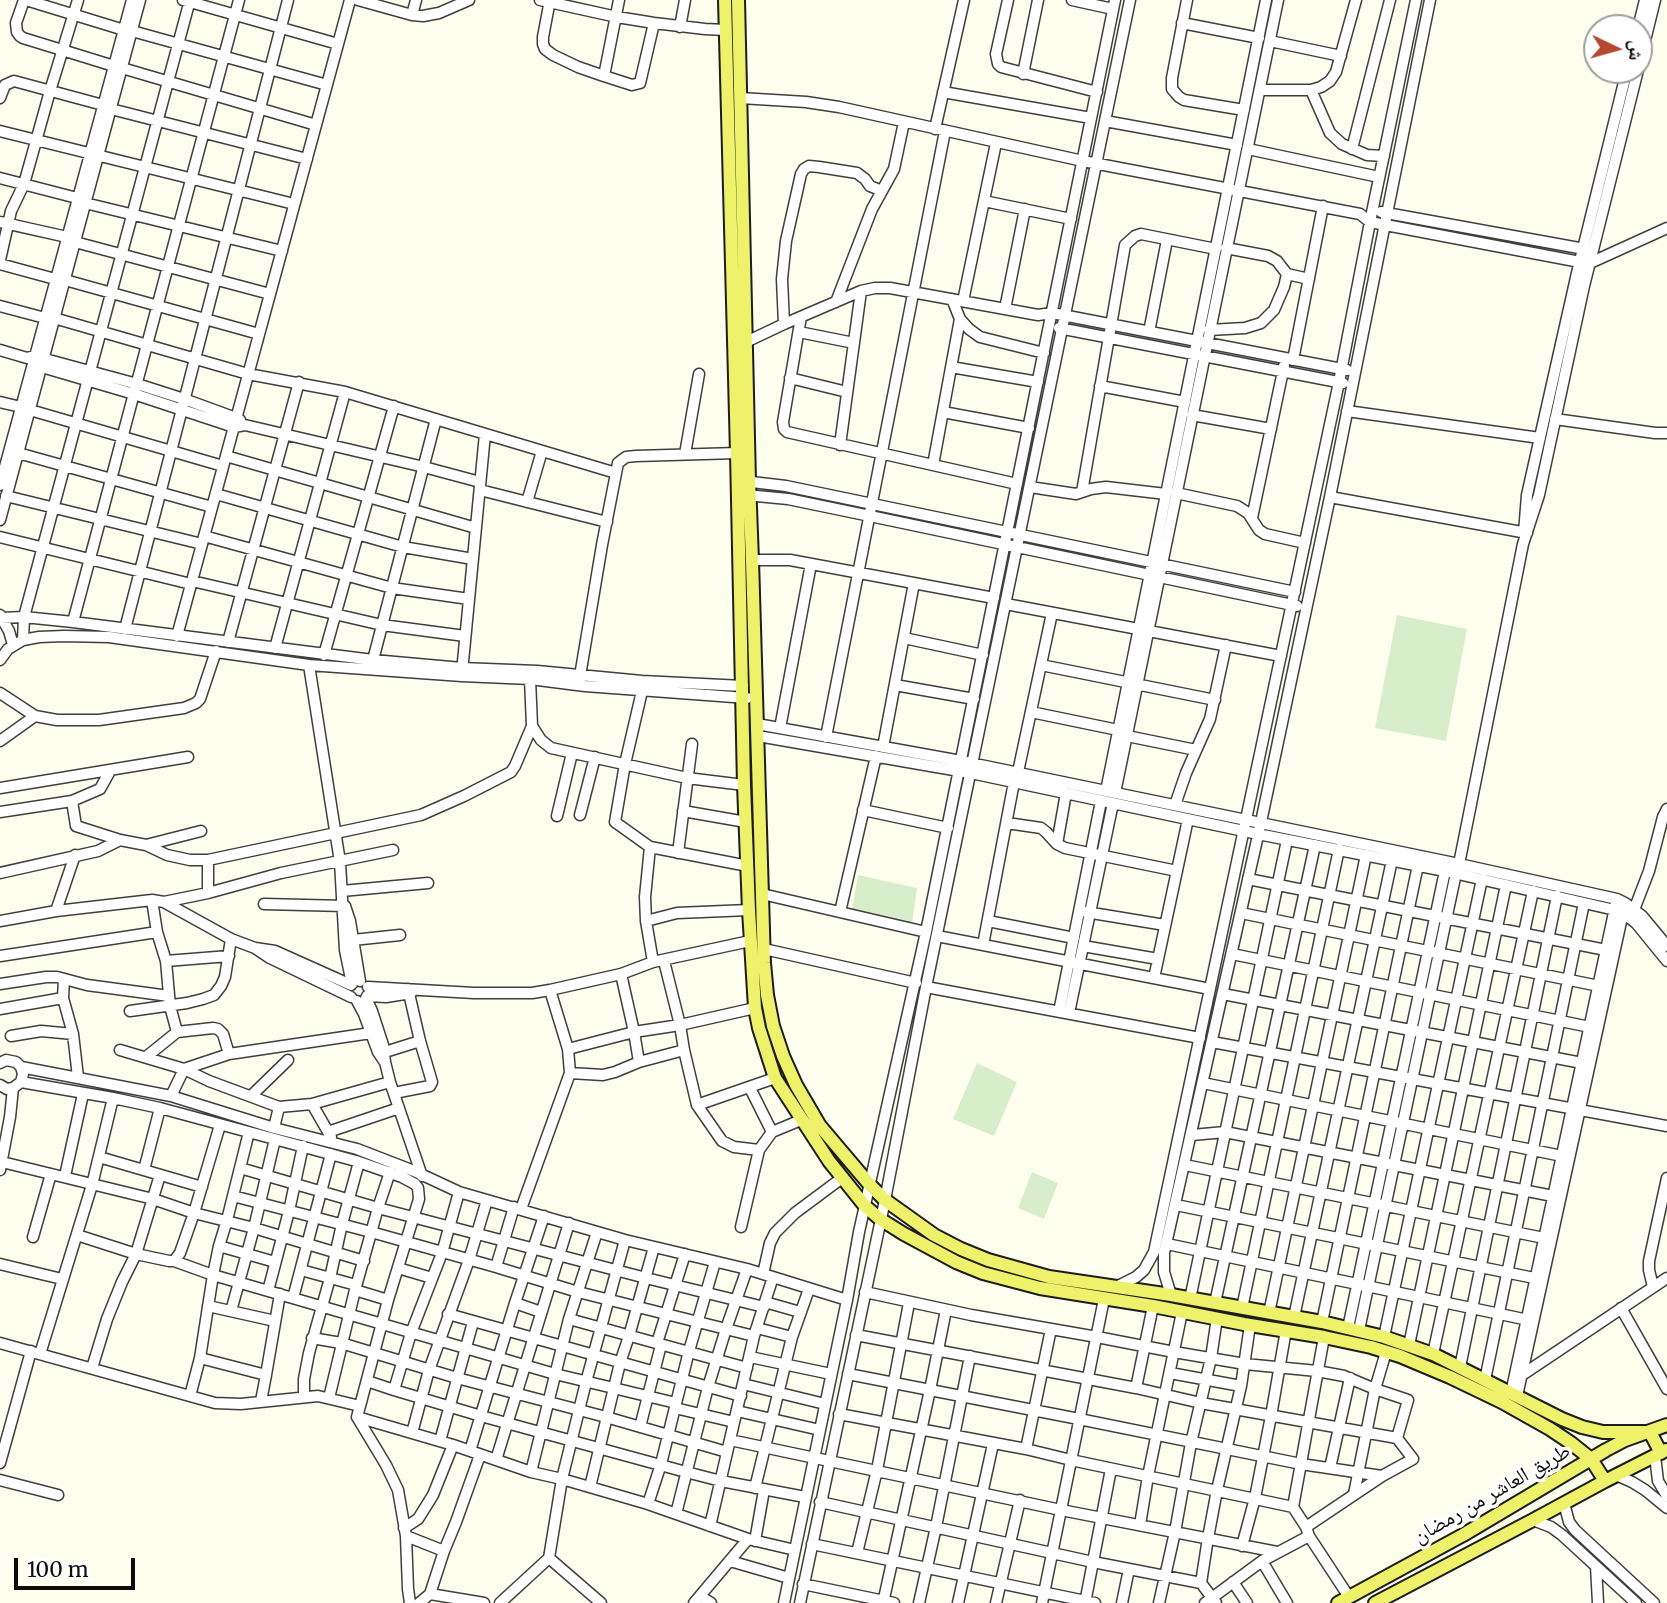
<!DOCTYPE html>
<html>
<head>
<meta charset="utf-8">
<style>
	body { margin:0 }
	#map { position:relative; width:1667px; height:1603px; overflow:hidden; background:#fdfeed; font-family:Merriweather,"Noto Naskh Arabic",serif }
	canvas { display:block }
	.north { position:absolute; left:1583px; top:14px; width:70px; height:70px; box-sizing:border-box; background:#fff; border:2px solid #9e9e9e; border-radius:50%; rotate:95deg; font-size:19px; font-weight:700; line-height:28px; text-align:center; color:#0c0c0c }
	.north::after { content:''; display:block; margin:auto; width:24px; height:32px; background:#b44a2d; clip-path:polygon(50% 0,100% 100%,50% 72%,0 100%) }
	.scale { position:absolute; left:14px; top:1558px; width:121px; height:32px; box-sizing:border-box; border:4px solid #0c0c0c; border-top:0; padding-left:9px; font-size:21px; line-height:24px; white-space:nowrap; color:#0c0c0c; -webkit-text-stroke:5px #fff; paint-order:stroke }
</style>
</head>
<body>
<div id="map">
<canvas width="1667" height="1603"></canvas>
<div class="north">ش</div>
<div class="scale">100 m</div>
</div>
<script>
const g = document.querySelector('canvas').getContext('2d');
g.lineJoin = 'round';
function paint(path, color) { g.fillStyle = color; g.fill(path, 'evenodd'); }
const shape = rows => new Path2D(rows.map(r => 'M' + r).join(''));
function strokePath(path, color, width, dash) { g.strokeStyle = color; g.lineWidth = width; g.lineCap = dash ? 'butt' : 'round'; g.setLineDash(dash || []); g.stroke(path); }
function drawText(font, color, halo, rows, align = 'center') {
  g.font = font + ' Merriweather,"Noto Naskh Arabic",serif'; g.lineWidth = 7; g.setLineDash([]); g.textBaseline = 'middle'; g.strokeStyle = halo; g.fillStyle = color; for (const [text, x, y, turn = 0] of rows) {
    g.save(); g.translate(x, y); g.rotate((+turn || 0) * Math.PI / 180); g.textAlign = isNaN(turn) ? turn : align; if (halo) g.strokeText(text, 0, 0); g.fillText(text, 0, 0); g.restore();
  }
}
const pitch = shape([
	[1397,615,1467,629,1446,741,1375,728],
	[858,875,917,888,912,924,852,911],
	[977,1063,1017,1082,994,1136,953,1119],
	[1032,1172,1058,1183,1044,1219,1018,1208]
]);
const minor = shape([
	[24,0,16,23,17,32,20,36,23,38,114,66],
	[26,0,124,30],
	[183,0,338,44],
	[358,0,412,15,423,16,439,13,469,0],
	[540,0,617,17,654,23,705,29,725,30],
	[550,0,543,37,543,44,545,49,553,55,578,67,604,76],
	[619,0,604,76,632,85,640,83,654,23],
	[1008,0,996,54,998,64,1001,67,1097,92],
	[1072,0,1113,9],
	[1187,0,1172,78,1172,89,1179,97,1184,100,1244,110],
	[412,15,416,0],
	[1182,23,1259,38],
	[680,27,685,0],
	[1638,28,1645,0],
	[132,31,327,85],
	[1270,41,1341,56],
	[1639,65,1655,0],
	[122,68,316,125],
	[1023,74,1038,0],
	[1261,90,1311,90,1321,87,1330,81,1336,72,1356,0],
	[1311,90,1330,133,1342,144,1367,155,1384,156],
	[943,92,1091,118],
	[0,98,5,85,14,81,103,105],
	[740,98,806,102,839,107,1083,161,1360,214,1370,222,1580,262,1590,263,1667,228],
	[111,109,307,159],
	[1105,121,1237,145],
	[935,129,964,0],
	[0,131,294,204],
	[1248,149,1379,177],
	[1352,149,1390,0],
	[0,178,77,198],
	[984,201,1071,219],
	[85,203,282,251],
	[1381,212,1590,250],
	[0,222,67,237],
	[75,242,270,294],
	[1226,248,1268,256,1277,261,1287,274,1309,279],
	[0,260,11,211,24,184,50,91,78,0],
	[0,264,55,279],
	[65,280,259,334],
	[952,299,960,319,969,329,980,337,1044,353],
	[963,301,996,143],
	[836,302,872,209,894,169,904,122],
	[0,306,45,318],
	[1005,309,1025,209],
	[801,317,783,422,784,429,787,432,1017,484],
	[54,318,248,374,345,392,616,473],
	[784,324,782,279,786,241,801,174,804,169,809,166,819,167,857,173,865,179,870,186,882,191],
	[1059,328,1343,383],
	[1209,330,1245,328,1261,323,1274,310,1284,287,1287,274],
	[799,332,854,343],
	[1149,332,1167,240],
	[746,342,784,324,861,291,875,288,890,288,1038,315,1052,313,1347,370],
	[0,350,27,358,34,356,137,384,184,399,236,418,240,420],
	[1293,360,1323,206],
	[35,365,134,394,234,427,245,425,424,467,480,482],
	[951,367,1038,382],
	[790,378,847,392],
	[1100,386,1185,402],
	[0,402,21,407],
	[30,410,223,466],
	[1347,411,1540,438],
	[943,412,1029,428],
	[1192,415,1271,429],
	[1555,419,1655,433,1667,433],
	[840,445,861,291],
	[18,453,212,507],
	[685,454,699,374],
	[226,456,476,528],
	[933,465,960,319],
	[743,481,786,486,1295,592],
	[0,485,132,0],
	[1030,487,1076,494,1091,489,1106,487,1166,494],
	[480,490,607,522],
	[1082,492,1125,245,1135,236,1141,234,1216,249],
	[1176,493,1237,506,1248,513,1259,530,1265,534,1305,543],
	[216,494,403,547,473,559],
	[746,495,788,499,870,516,1297,606],
	[6,496,202,544],
	[1330,497,1527,533],
	[527,502,542,451],
	[1252,518,1284,366],
	[0,520,140,0],
	[1524,533,1527,495,1577,273,1627,70],
	[204,536,392,588,469,599],
	[0,537,191,584],
	[752,560,790,560,994,598],
	[192,581,382,625,465,636],
	[1006,604,1281,656],
	[0,615,9,631,13,645],
	[0,618,24,617,73,622,373,660,462,668,537,671,642,681,743,686],
	[73,622,239,0],
	[125,629,288,0],
	[177,636,350,0],
	[904,638,983,655],
	[23,640,24,617,190,0],
	[228,642,299,382],
	[275,648,345,392],
	[324,655,394,406],
	[0,660,8,649,23,640,39,637,64,636,109,637,309,665,462,676,530,679,585,686,747,698],
	[373,660,436,419],
	[309,665,340,862,345,950,352,984],
	[1041,665,1215,700],
	[462,672,485,434],
	[580,676,602,545,618,463,626,457,636,456,737,453],
	[895,685,974,699],
	[642,691,625,764,615,822,650,847,748,866],
	[0,693,35,716,57,720,99,720,184,708,196,703,200,699,216,651],
	[1031,712,1118,730],
	[757,724,961,761,1459,864,1617,899,1625,903,1642,916,1667,946],
	[532,726,541,740,551,748,687,778,744,785],
	[780,728,811,564],
	[758,736,971,773,1258,834,1445,871,1615,910,1623,913,1636,923,1667,961],
	[1127,736,1196,750],
	[826,737,945,131],
	[0,741,35,716],
	[883,747,914,583],
	[1018,772,1052,613],
	[0,788,188,757],
	[1106,791,1266,0],
	[1115,793,1278,0],
	[72,801,76,826,120,840,146,845,167,855,190,860,208,860,421,815,464,796,511,772,515,766,532,726,530,679],
	[1175,805,1186,773,1210,719,1226,645],
	[863,810,948,828],
	[683,811,746,822],
	[0,812,72,801,100,789,110,771],
	[580,815,595,757],
	[557,816,572,753],
	[1007,823,1041,828,1046,832,1057,844,1065,848,1177,871],
	[1057,844,1066,793],
	[146,845,201,831],
	[650,847,645,897,646,921,653,962],
	[678,853,692,744],
	[208,860,208,893],
	[1459,864,1523,544,1539,495,1584,286,1638,70],
	[0,873,98,851,120,840],
	[1248,879,1606,950],
	[342,891,428,883],
	[762,894,926,932],
	[152,900,157,932,166,961,170,1006,177,1032],
	[164,902,208,893,281,873,393,850],
	[264,904,345,906],
	[345,906,350,921,360,981],
	[56,911,75,855],
	[840,912,876,756],
	[1086,912,1165,925],
	[1241,913,1599,986],
	[1632,915,1649,871,1663,817,1667,809],
	[0,921,56,911,152,900,164,902,231,939,255,948,275,951,351,985],
	[646,921,677,913,749,910],
	[988,921,1074,938],
	[937,936,1210,989],
	[353,940,400,935],
	[983,945,1014,782],
	[1083,946,1158,959],
	[255,948,270,958,351,997],
	[764,949,916,983],
	[1232,954,1590,1027],
	[0,956,157,932],
	[166,961,229,956],
	[664,961,680,1025,684,1050,697,1105,722,1141,734,1147,759,1150],
	[621,974,634,1032,639,1062],
	[1154,978,1188,819],
	[64,979,63,998,73,1034,78,1077],
	[0,984,46,977,57,977,87,985,169,996],
	[368,987,474,993,532,993,550,990,621,974,653,962,750,941],
	[926,987,1200,1038],
	[1223,994,1582,1063],
	[367,996,386,997,411,993],
	[366,998,372,1011,383,1045,385,1062,390,1082,422,1176],
	[357,1001,364,1014,378,1052,384,1061],
	[0,1009,63,998],
	[130,1011,187,1003,203,999,214,995,221,986,225,977,231,939],
	[1059,1012,1101,801],
	[1069,1013,1113,803],
	[11,1036,41,1031,73,1034],
	[1212,1042,1667,1126],
	[568,1049,634,1032,680,1025,755,1008],
	[120,1050,184,1069,209,1081,279,1107,312,1104,390,1082],
	[385,1052,420,1041],
	[146,1057,177,1032,213,1028,218,1029,223,1034,229,1054],
	[0,1063,6,1060,16,1062,21,1067,23,1074,21,1082,13,1088,7,1089,0,1085],
	[21,1067,171,1096,274,1128,357,1149,414,1171,459,1192,625,1240,747,1269,847,1300],
	[570,1073,603,1075,615,1072,639,1062,684,1050],
	[21,1082,113,1098,160,1108,356,1161,402,1177,415,1184,418,1188,419,1199,388,1300,360,1406],
	[1203,1083,1562,1156],
	[750,1088,772,1132],
	[394,1093,430,1086,432,1082,420,1041,408,989],
	[171,1096,184,1069,229,1054,371,1033],
	[251,1096,288,1060],
	[312,1104,331,1137],
	[697,1105,775,1078],
	[274,1128,279,1107],
	[249,1132,227,1220,219,1246,275,1262],
	[328,1132,399,1108],
	[1192,1135,1225,1132,1553,1196],
	[99,1157,202,1187],
	[2,1162,153,1199,194,1213,254,1228,364,1261],
	[1185,1165,1544,1238],
	[240,1168,378,1208,646,1278,764,1307],
	[0,1170,10,1117,13,1088],
	[144,1170,160,1108],
	[65,1176,83,1094],
	[459,1192,442,1253,411,1333,394,1390,481,1416,686,1472,721,1481,805,1497],
	[233,1196,371,1232,496,1267,578,1292,754,1336],
	[1176,1205,1539,1279],
	[521,1209,570,1073,568,1049,550,990],
	[741,1227,759,1150,772,1132,801,1120],
	[77,1235,136,1254,169,1261,174,1261,180,1253,194,1213,220,1125],
	[33,1237,51,1174],
	[1167,1244,1533,1321],
	[174,1261,213,1275,219,1246],
	[0,1264,62,1279],
	[496,1267,514,1207],
	[398,1268,432,1278],
	[301,1270,356,1285],
	[763,1274,770,1243,775,1233,795,1213,842,1178],
	[1116,1287,1136,1277,1144,1270,1154,1252,1339,382,1370,222,1416,0],
	[1653,1287,1649,1270,1649,1261,1667,1178],
	[355,1290,388,1300],
	[268,1291,289,1211,303,1146],
	[865,1292,971,1315,1097,1337,1174,1352,1245,1364,1317,1371,1344,1376,1375,1389,1408,1400,1397,1438],
	[1171,1295,1164,1272,1164,1253,1261,822,1330,497,1430,0],
	[293,1298,331,1154],
	[1190,1299,1287,840],
	[765,1302,800,1312],
	[515,1303,541,1312],
	[1215,1303,1315,845],
	[208,1306,275,1321],
	[1242,1308,1339,849],
	[1621,1308,1667,1389],
	[231,1311,254,1228,275,1139],
	[1269,1313,1366,855],
	[448,1314,741,1396],
	[1294,1317,1392,860],
	[569,1319,747,1368],
	[1322,1322,1418,865],
	[757,1328,792,1337],
	[1348,1328,1445,871],
	[1359,1330,1456,873],
	[1324,1337,1293,1507,1306,1527,1309,1536,1349,1597],
	[1384,1337,1482,879],
	[312,1338,341,1343,457,1378,606,1417,727,1452],
	[0,1343,215,1403,241,1404,318,1396,360,1406,357,1417,453,1445,531,1472,562,1479,648,1504,748,1539,795,1550],
	[657,1343,685,1254],
	[1409,1345,1506,885],
	[40,1354,92,1185,113,1098],
	[1433,1354,1533,891],
	[750,1357,831,1374],
	[200,1358,266,1375,280,1294],
	[1460,1367,1557,896],
	[92,1368,107,1319,122,1282,136,1254,160,1175],
	[1170,1373,1241,1386],
	[848,1374,1079,1419,1301,1464,1382,1476,1413,1459,1397,1438,1201,1403,1136,1388,856,1335],
	[1519,1377,1667,1278],
	[1485,1380,1584,903],
	[367,1381,394,1390],
	[743,1384,825,1404],
	[1136,1388,1153,1306],
	[1511,1393,1616,903],
	[190,1396,200,1358,213,1275,555,1374,676,1403],
	[1517,1396,1624,908],
	[304,1397,304,1379,309,1353,330,1278,342,1224,359,1162],
	[329,1398,355,1290,378,1208,390,1172],
	[261,1401,266,1375],
	[675,1408,734,1422],
	[737,1411,820,1430],
	[839,1414,1026,1449,1071,1460,1293,1507],
	[357,1417,386,1465,398,1490,406,1536,408,1589,410,1603],
	[640,1427,661,1345],
	[412,1433,429,1370,469,1260,487,1200],
	[730,1440,1061,1510,1277,1552],
	[440,1441,473,1322],
	[1026,1449,1051,1329],
	[470,1451,515,1303,544,1216],
	[1655,1456,1658,1481,1667,1496],
	[496,1460,569,1223],
	[0,1463,31,1351],
	[1330,1468,1350,1378],
	[531,1472,569,1319,597,1232],
	[1616,1475,1632,1482,1645,1490,1667,1508],
	[0,1480,58,1495],
	[590,1487,620,1363,629,1336,654,1247],
	[755,1488,792,1337,809,1289],
	[1354,1494,1375,1389,1386,1352],
	[820,1502,1093,1562,1201,1583,1216,1603],
	[1564,1503,1569,1522,1575,1530,1654,1603],
	[648,1504,661,1464,689,1351,715,1262],
	[676,1514,708,1387,726,1329,747,1269],
	[1533,1520,1551,1527,1562,1535,1636,1603],
	[1140,1525,1148,1476,1182,1312],
	[710,1526,754,1336,773,1277],
	[1306,1527,1382,1476],
	[404,1528,418,1519,433,1495,453,1445],
	[406,1536,444,1551],
	[755,1541,764,1490],
	[812,1544,1095,1603],
	[1242,1546,1255,1498,1271,1416,1286,1330],
	[857,1553,877,1470,909,1303],
	[730,1561,789,1578],
	[1262,1561,1287,1603],
	[1596,1566,1598,1603],
	[1233,1582,1247,1603],
	[1201,1583,1208,1538,1217,1490,1241,1386,1250,1325],
	[803,1584,894,1603],
	[430,1594,484,1603],
	[700,1596,711,1603],
	[419,1603,430,1594,444,1551,456,1522,480,1455],
	[500,1603,549,1558],
	[601,1603,549,1558,562,1479,586,1382,625,1240],
	[694,1603,748,1539],
	[784,1603,847,1300,859,1232,926,932,1115,0],
	[800,1603,885,1200,926,987,1130,0],
	[883,1603,930,1390,946,1310],
	[919,1603,936,1527,970,1356],
	[958,1603,993,1444],
	[996,1603,1020,1500],
	[1042,1603,1104,1299],
	[1085,1603,1111,1469],
	[1122,1603,1129,1569],
	[1159,1603,1175,1532,1191,1443,1211,1358,1217,1318],
	[1205,1603,1262,1561,1309,1536]
]);
const major = shape([
	[725,0,737,453,744,785,749,910,755,1008,759,1028,775,1078,829,1161,865,1206,880,1219,904,1234,956,1262,983,1273,1040,1288,1153,1306,1244,1324,1324,1337,1371,1347,1400,1356,1450,1377,1502,1402,1550,1429,1571,1443,1591,1459,1605,1481],
	[738,0,749,481,752,560,764,963,767,995,773,1026,783,1056,796,1085,820,1126,870,1185,885,1200,934,1235,961,1249,988,1260,1049,1277,1171,1295,1322,1322,1384,1337,1433,1354,1562,1419,1582,1427,1603,1432,1650,1432,1661,1453],
	[1338,1603,1463,1535,1606,1450,1625,1440,1667,1425],
	[1375,1603,1533,1520,1605,1481,1666,1450]
]);
const streetNames = [
	["طريق العاشر من رمضان",1492,1494,-30]
];
paint(pitch, '#d8eeca');
strokePath(minor, '#3f3f3f', 13);
strokePath(major, '#1d1d1d', 16);
strokePath(minor, '#fff', 10);
strokePath(major, '#eef16a', 12);
drawText('21px', '#0c0c0c', '#fff', streetNames);
</script>
</body>
</html>
